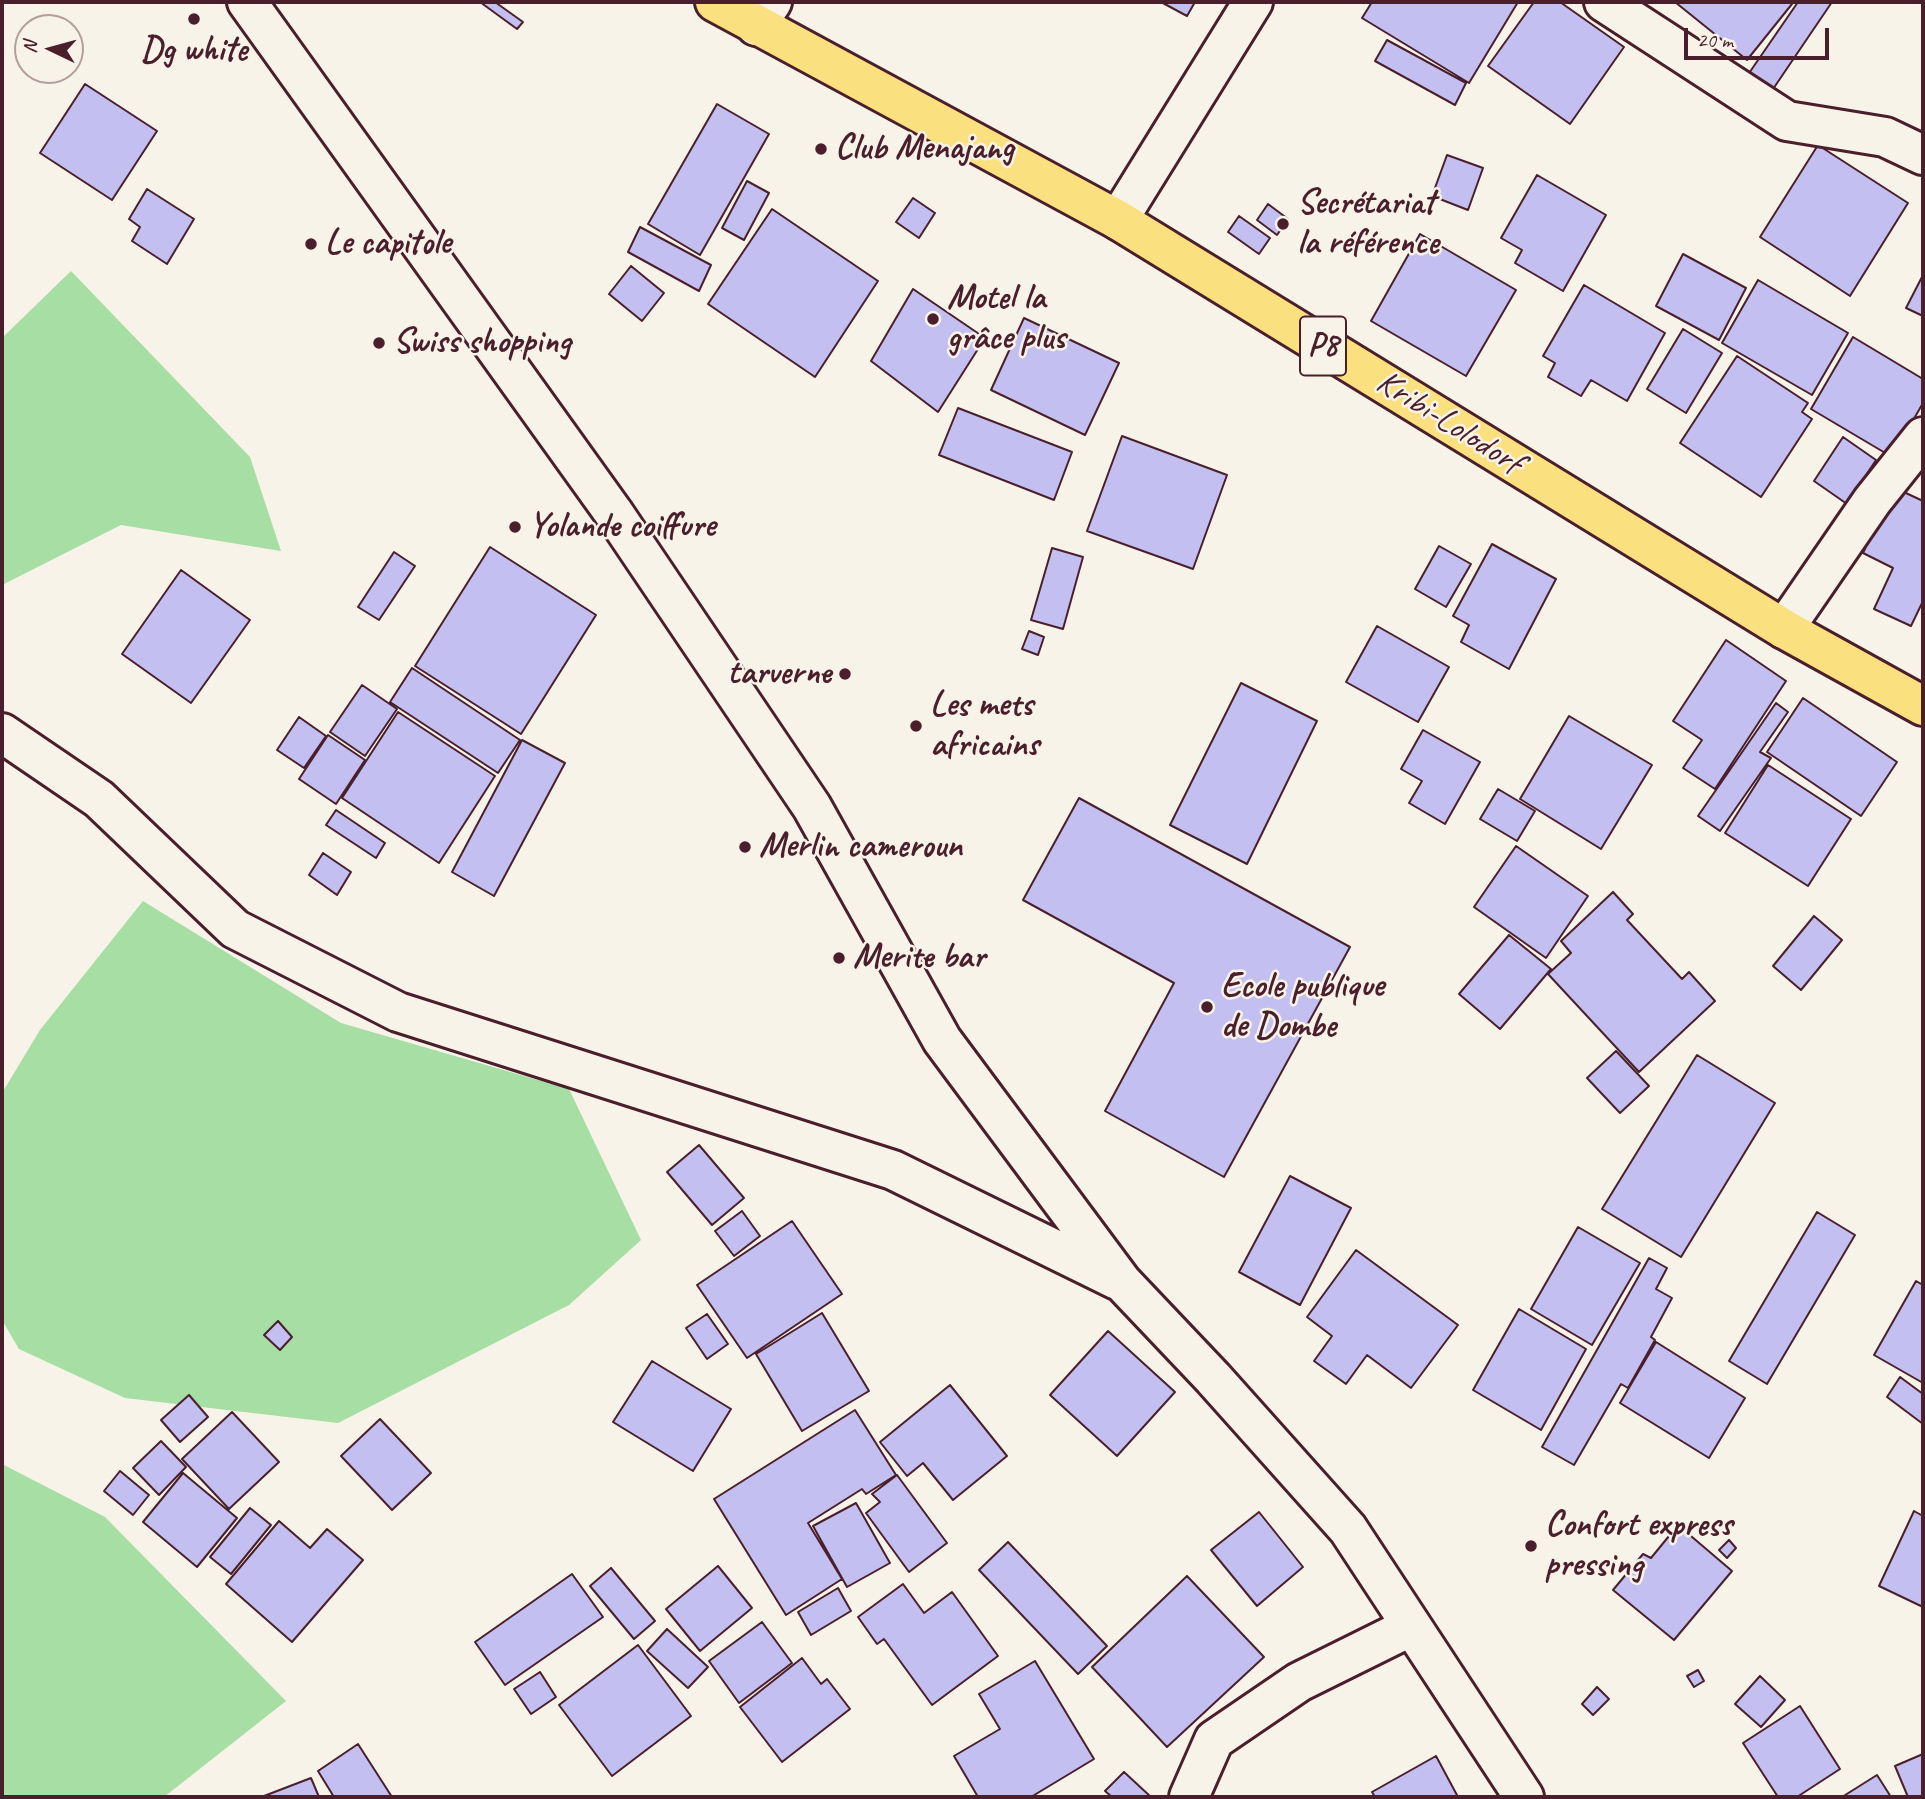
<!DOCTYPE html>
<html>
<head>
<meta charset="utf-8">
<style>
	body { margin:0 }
	#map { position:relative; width:1925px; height:1799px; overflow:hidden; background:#f7f3e8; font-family:Caveat,sans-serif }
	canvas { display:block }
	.frame { position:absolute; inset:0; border:4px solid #4a1f2b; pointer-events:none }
	.north { position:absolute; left:14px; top:14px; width:70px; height:70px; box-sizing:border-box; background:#f7f3e8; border:2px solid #b29e9c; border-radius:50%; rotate:275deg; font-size:19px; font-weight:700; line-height:28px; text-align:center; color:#4a1f2b }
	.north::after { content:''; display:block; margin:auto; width:24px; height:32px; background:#4a1f2b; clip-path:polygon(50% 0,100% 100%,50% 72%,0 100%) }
	.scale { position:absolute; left:1684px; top:28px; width:145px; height:32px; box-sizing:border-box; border:4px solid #4a1f2b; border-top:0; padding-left:9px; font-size:21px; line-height:24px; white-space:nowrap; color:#4a1f2b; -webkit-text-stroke:5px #f7f3e8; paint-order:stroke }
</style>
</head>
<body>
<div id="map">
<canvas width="1925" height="1799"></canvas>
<div class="frame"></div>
<div class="north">N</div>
<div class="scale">20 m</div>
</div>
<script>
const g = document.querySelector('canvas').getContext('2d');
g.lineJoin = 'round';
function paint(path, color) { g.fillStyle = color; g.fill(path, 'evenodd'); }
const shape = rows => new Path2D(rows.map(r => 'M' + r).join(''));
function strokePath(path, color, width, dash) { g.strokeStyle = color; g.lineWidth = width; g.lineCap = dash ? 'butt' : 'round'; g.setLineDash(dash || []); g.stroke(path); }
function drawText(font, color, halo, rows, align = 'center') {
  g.font = font + ' Caveat,sans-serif'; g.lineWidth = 5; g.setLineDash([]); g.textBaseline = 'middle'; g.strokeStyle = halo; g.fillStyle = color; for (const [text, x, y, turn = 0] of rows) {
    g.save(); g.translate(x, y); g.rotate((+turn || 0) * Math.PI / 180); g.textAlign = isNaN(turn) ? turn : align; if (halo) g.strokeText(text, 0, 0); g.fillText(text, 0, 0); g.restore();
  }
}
const green = shape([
	[71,271,250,457,281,551,121,525,2,585,2,338],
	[143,901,341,1023,569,1089,641,1240,569,1305,338,1423,125,1398,19,1349,2,1320,2,1093,40,1030],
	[2,1464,105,1517,286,1701,164,1797,2,1797]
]);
const building = shape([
	[480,2,495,2,523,22,517,29,480,2],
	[1161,2,1195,2,1187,16,1161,2],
	[1372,2,1518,2,1469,83,1362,18,1372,2],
	[1534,2,1560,2,1624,47,1570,124,1488,66,1534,2],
	[1675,2,1790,2,1792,4,1747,60,1675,2],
	[1798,2,1832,2,1769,95,1745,79,1798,2],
	[1387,40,1466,83,1455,105,1375,61,1387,40],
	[85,84,157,131,112,200,40,153,85,84],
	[717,104,769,134,700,255,648,224,717,104],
	[1818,145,1908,203,1850,296,1760,237,1818,145],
	[1447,155,1483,168,1468,210,1432,196,1447,155],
	[1537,175,1606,215,1563,291,1515,263,1522,250,1501,238,1537,175],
	[747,181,769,193,744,240,722,228,747,181],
	[147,189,194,219,167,264,132,241,140,227,129,219,147,189],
	[913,198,935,213,919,238,896,222,913,198],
	[1268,204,1288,219,1277,235,1257,220,1268,204],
	[772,209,878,281,815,377,708,304,772,209],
	[1239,216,1270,238,1259,254,1228,232,1239,216],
	[640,227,711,265,699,291,628,252,640,227],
	[1420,234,1516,290,1466,376,1371,321,1420,234],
	[1683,254,1746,288,1719,340,1656,306,1683,254],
	[631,266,664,293,642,321,609,294,631,266],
	[1923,275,1923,316,1906,308,1923,275],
	[1758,280,1848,333,1812,395,1722,343,1758,280],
	[1584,285,1665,333,1627,401,1591,380,1581,396,1548,377,1555,363,1543,356,1584,285],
	[913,289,985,338,938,412,871,361,913,289],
	[1024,318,1119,363,1085,435,991,390,1024,318],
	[1683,329,1722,353,1686,413,1647,389,1683,329],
	[1853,337,1923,379,1923,403,1892,457,1811,409,1853,337],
	[1737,356,1808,403,1802,412,1812,419,1761,497,1680,443,1737,356],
	[958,408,1072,452,1054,500,939,455,958,408],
	[1122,436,1227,475,1193,569,1087,531,1122,436],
	[1843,437,1876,460,1847,504,1814,481,1843,437],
	[1893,487,1923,501,1923,601,1911,626,1874,609,1893,568,1863,553,1893,487],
	[1492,544,1556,579,1509,669,1461,642,1469,625,1453,616,1492,544],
	[1439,546,1471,564,1446,607,1415,589,1439,546],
	[490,547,596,615,521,734,415,666,490,547],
	[1052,548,1083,557,1063,629,1031,620,1052,548],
	[394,552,415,566,379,620,358,607,394,552],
	[181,570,250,620,191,703,122,654,181,570],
	[1377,626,1449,667,1418,722,1346,682,1377,626],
	[1029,631,1044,637,1038,655,1022,649,1029,631],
	[1726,640,1786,681,1715,789,1683,768,1702,740,1673,721,1726,640],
	[412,668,520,740,498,773,390,702,412,668],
	[1241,683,1317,721,1247,864,1170,825,1241,683],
	[362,685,397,709,365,756,330,732,362,685],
	[1803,698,1897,762,1861,816,1767,752,1803,698],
	[1776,703,1788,712,1760,752,1771,758,1720,831,1698,816,1776,703],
	[398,712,495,776,439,863,342,798,398,712],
	[1569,716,1652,765,1601,849,1520,799,1569,716],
	[299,717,326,736,304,768,277,750,299,717],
	[1423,730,1480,762,1445,824,1409,803,1422,781,1401,769,1423,730],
	[328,735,365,760,336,804,299,779,328,735],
	[522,740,565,763,494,896,452,872,522,740],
	[1768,765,1851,819,1808,886,1725,833,1768,765],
	[1498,789,1535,811,1517,841,1480,819,1498,789],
	[1079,798,1350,947,1224,1177,1105,1111,1174,983,1023,900,1079,798],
	[336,810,385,843,376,858,326,825,336,810],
	[1516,846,1588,896,1546,958,1474,907,1516,846],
	[323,853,351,872,337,895,309,875,323,853],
	[1613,892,1633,914,1627,920,1682,979,1689,972,1715,1001,1639,1072,1548,974,1571,953,1561,941,1613,892],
	[1814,916,1842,940,1801,990,1773,966,1814,916],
	[1509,935,1551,969,1500,1029,1459,994,1509,935],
	[1616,1051,1649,1086,1620,1113,1587,1078,1616,1051],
	[1697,1055,1775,1103,1681,1257,1602,1209,1697,1055],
	[699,1145,744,1198,712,1225,667,1172,699,1145],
	[1290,1176,1351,1208,1300,1305,1239,1272,1290,1176],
	[742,1211,760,1236,734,1256,715,1231,742,1211],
	[1817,1212,1855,1235,1767,1384,1729,1361,1817,1212],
	[792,1221,842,1294,747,1358,697,1285,792,1221],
	[1578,1227,1640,1263,1592,1345,1531,1309,1578,1227],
	[1356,1250,1458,1325,1411,1388,1367,1355,1346,1384,1314,1361,1332,1336,1307,1317,1356,1250],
	[1649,1258,1667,1268,1656,1289,1672,1298,1651,1337,1655,1340,1628,1388,1621,1384,1574,1465,1542,1447,1649,1258],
	[1916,1281,1923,1285,1923,1383,1874,1355,1916,1281],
	[1519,1309,1586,1349,1541,1430,1473,1390,1519,1309],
	[822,1313,869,1391,802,1431,756,1354,822,1313],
	[707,1314,728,1344,707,1359,686,1328,707,1314],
	[278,1321,292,1337,280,1350,264,1335,278,1321],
	[1108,1331,1175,1392,1117,1456,1050,1395,1108,1331],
	[1656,1342,1745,1398,1709,1458,1620,1403,1656,1342],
	[652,1361,731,1409,693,1471,613,1422,652,1361],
	[1900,1377,1923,1394,1923,1424,1887,1397,1900,1377],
	[950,1385,1007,1456,953,1500,923,1463,907,1476,880,1442,950,1385],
	[189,1395,208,1417,180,1442,161,1420,189,1395],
	[855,1410,896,1475,866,1494,862,1489,808,1523,842,1579,786,1615,714,1499,855,1410],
	[232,1412,279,1462,229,1509,182,1459,232,1412],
	[380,1419,431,1473,392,1510,341,1456,380,1419],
	[161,1441,186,1467,159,1495,133,1468,161,1441],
	[120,1471,149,1495,133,1515,104,1491,120,1471],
	[183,1473,237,1518,197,1567,143,1522,183,1473],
	[897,1475,947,1543,909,1572,866,1513,880,1502,872,1494,897,1475],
	[856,1503,890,1563,847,1587,813,1526,856,1503],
	[250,1508,271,1525,231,1574,210,1557,250,1508],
	[1914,1511,1923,1516,1923,1607,1879,1586,1914,1511],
	[1259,1512,1303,1567,1257,1606,1211,1550,1259,1512],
	[279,1521,310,1548,327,1529,363,1560,292,1642,226,1584,279,1521],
	[1678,1525,1732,1571,1674,1640,1613,1590,1643,1554,1651,1558,1678,1525],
	[1729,1540,1736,1548,1727,1558,1719,1550,1729,1540],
	[1008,1542,1107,1646,1078,1674,979,1570,1008,1542],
	[718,1566,752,1608,700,1651,666,1609,718,1566],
	[611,1568,655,1621,634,1639,590,1586,611,1568],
	[572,1574,603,1617,505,1685,475,1642,572,1574],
	[1187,1576,1264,1657,1167,1747,1092,1667,1187,1576],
	[903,1584,924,1613,952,1592,998,1656,932,1705,884,1639,877,1644,858,1617,903,1584],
	[838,1588,851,1611,811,1635,798,1612,838,1588],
	[762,1622,792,1663,739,1703,709,1661,762,1622],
	[667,1629,708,1667,688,1688,647,1651,667,1629],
	[638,1645,691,1716,612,1776,559,1705,638,1645],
	[802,1658,821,1684,827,1679,850,1709,782,1762,740,1707,802,1658],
	[1035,1661,1094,1759,1031,1797,978,1797,954,1756,1000,1729,979,1694,1035,1661],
	[1698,1670,1704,1681,1694,1687,1687,1676,1698,1670],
	[540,1672,556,1697,531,1714,514,1689,540,1672],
	[1760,1676,1785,1700,1761,1727,1735,1704,1760,1676],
	[1597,1687,1609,1699,1593,1715,1582,1704,1597,1687],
	[1800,1706,1840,1769,1797,1797,1778,1797,1743,1743,1800,1706],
	[358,1744,392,1797,334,1797,318,1771,358,1744],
	[1923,1754,1923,1797,1908,1797,1895,1766,1923,1754],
	[1436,1756,1458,1797,1375,1797,1372,1792,1436,1756],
	[1124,1772,1151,1797,1112,1797,1105,1791,1124,1772],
	[1877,1775,1891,1797,1842,1797,1877,1775],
	[311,1778,319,1797,264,1797,264,1796,311,1778]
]);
const minor = shape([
	[247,2,613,512,812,807,942,1040,1122,1282,1213,1378,1348,1529,1524,1797],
	[1604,2,1787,121,1885,137,1923,155],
	[756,26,772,2],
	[1118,220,1253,2],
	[1784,629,1872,501,1923,437],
	[2,733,99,799,235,929,398,1012,893,1170,1117,1280],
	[1189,1797,1214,1740,1299,1682,1410,1627]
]);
const major = shape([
	[715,2,1118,220,1784,629,1923,706]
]);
const markers = [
	[194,19,7,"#4a1f2b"],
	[821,149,7,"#4a1f2b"],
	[1283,224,7,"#4a1f2b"],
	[311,244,7,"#4a1f2b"],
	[933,319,7,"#4a1f2b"],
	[379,343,7,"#4a1f2b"],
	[515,527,7,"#4a1f2b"],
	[845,674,7,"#4a1f2b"],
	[916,726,7,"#4a1f2b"],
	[745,847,7,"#4a1f2b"],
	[839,958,7,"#4a1f2b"],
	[1207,1007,7,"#4a1f2b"],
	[1531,1546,7,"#4a1f2b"]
];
const shields = [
	[1323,346,46]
];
const shieldNames = [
	["P8",1323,346]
];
const poiNames = [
	["Dg white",194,51,"center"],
	["Club Menajang",835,149],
	["Secrétariat",1297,204],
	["la référence",1297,244],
	["Le capitole",325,244],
	["Motel la",947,299],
	["grâce plus",947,339],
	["Swiss shopping",393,343],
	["Yolande coiffure",529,527],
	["tarverne",831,674,"right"],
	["Les mets",930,706],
	["africains",930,746],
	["Merlin cameroun",759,847],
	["Merite bar",853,958],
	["Ecole publique",1221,987],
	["de Dombe",1221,1027],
	["Confort express",1545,1526],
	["pressing",1545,1566]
];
const streetNames = [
	["Kribi-Lolodorf",1449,423,32]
];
paint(green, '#a6dea3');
paint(building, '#c4bff1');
strokePath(building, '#4a1f2b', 2);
strokePath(minor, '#4a1f2b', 44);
strokePath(major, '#4a1f2b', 44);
strokePath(minor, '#f7f3e8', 38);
strokePath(major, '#fbe080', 38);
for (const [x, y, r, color] of markers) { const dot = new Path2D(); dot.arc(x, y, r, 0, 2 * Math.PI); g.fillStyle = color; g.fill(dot); strokePath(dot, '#f7f3e8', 2.5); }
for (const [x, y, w] of shields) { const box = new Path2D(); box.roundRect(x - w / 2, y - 29.5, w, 59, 5); g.fillStyle = '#f7f3e8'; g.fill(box); strokePath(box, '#4a1f2b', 2); }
drawText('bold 33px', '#4a1f2b', null, shieldNames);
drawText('bold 35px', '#4a1f2b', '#f7f3e8', poiNames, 'left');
drawText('35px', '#4a1f2b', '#f7f3e8', streetNames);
</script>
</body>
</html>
